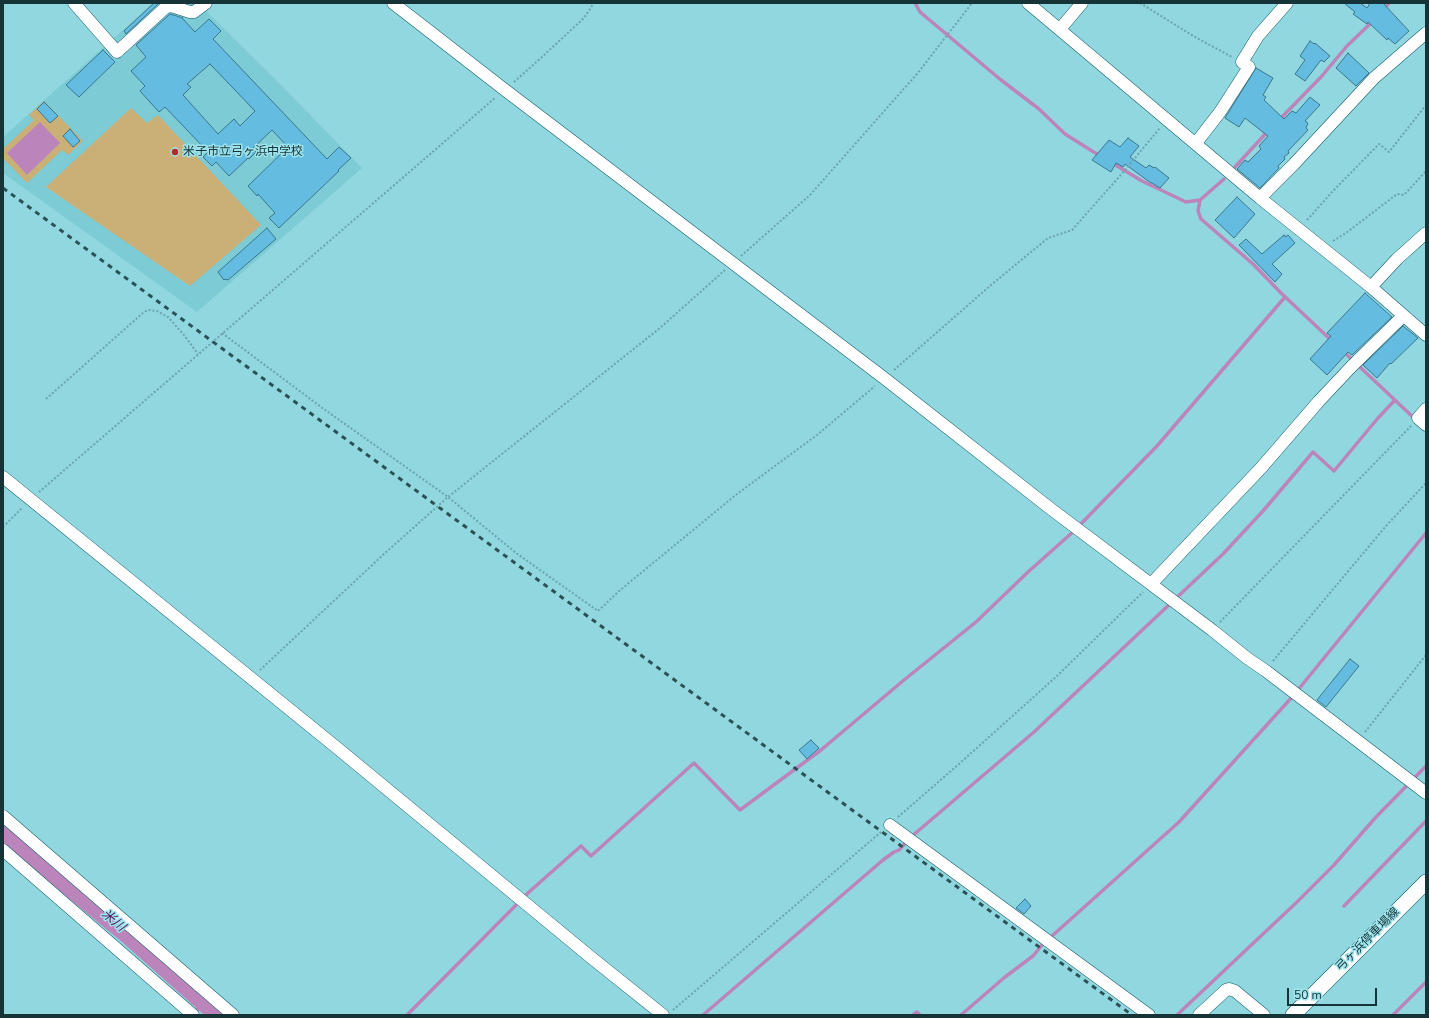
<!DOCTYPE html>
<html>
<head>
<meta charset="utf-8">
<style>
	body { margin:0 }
	#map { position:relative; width:1429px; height:1018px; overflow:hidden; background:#91d7e0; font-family:"Nunito Sans",sans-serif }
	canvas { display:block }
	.frame { position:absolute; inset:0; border:4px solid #163337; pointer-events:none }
	.scale { position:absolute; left:1287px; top:988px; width:90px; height:18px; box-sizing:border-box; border:2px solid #163337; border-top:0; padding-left:5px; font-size:12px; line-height:14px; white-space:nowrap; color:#163337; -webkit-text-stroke:3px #9ee4ed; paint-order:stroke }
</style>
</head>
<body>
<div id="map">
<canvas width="1429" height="1018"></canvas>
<div class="frame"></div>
<div class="scale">50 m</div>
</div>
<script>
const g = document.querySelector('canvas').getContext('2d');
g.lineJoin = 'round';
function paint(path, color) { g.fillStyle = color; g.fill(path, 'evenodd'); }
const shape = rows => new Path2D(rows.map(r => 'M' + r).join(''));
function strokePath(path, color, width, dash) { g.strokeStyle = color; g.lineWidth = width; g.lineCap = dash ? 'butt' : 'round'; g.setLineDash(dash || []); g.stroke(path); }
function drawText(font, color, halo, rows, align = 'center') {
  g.font = font + ' "Nunito Sans","Noto Sans JP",sans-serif'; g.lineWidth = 3; g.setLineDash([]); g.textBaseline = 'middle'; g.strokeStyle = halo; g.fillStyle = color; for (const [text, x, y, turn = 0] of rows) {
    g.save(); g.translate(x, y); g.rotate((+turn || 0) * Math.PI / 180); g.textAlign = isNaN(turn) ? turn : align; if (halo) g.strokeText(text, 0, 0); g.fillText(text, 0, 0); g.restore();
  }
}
const built = shape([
	[153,3,198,3,277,81,362,168,197,312,3,173,3,137]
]);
const green = shape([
	[44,101,83,141,68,155,62,150,27,183,3,158,3,149,34,120,29,115],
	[131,108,147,123,158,115,261,225,190,286,46,187]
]);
const water = shape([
	[40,122,60,143,27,175,7,153]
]);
const stream = shape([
	[915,3,920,12,1001,80,1039,109,1065,134,1100,156],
	[1384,9,1389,3],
	[1280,119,1321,77,1347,46,1373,21],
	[1112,163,1142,181,1186,202,1200,200,1224,179],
	[1235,167,1268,131],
	[1200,200,1198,211,1201,219,1253,264,1281,293,1332,341],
	[1344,352,1415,419],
	[1344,906,1426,821],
	[194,1012,206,1003],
	[407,1015,529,892,581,846,591,856,694,763,740,810,821,750,904,680,976,622,1028,572,1074,531,1157,446,1285,297],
	[703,1015,883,860,894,852,899,850,911,837,1034,732,1223,554,1263,511,1313,452,1334,471,1378,418,1395,400],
	[913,1015,917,1012,920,1015],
	[961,1015,1005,977,1033,956,1042,945,1179,822,1293,696,1426,533],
	[1177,1015,1297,902,1334,865,1376,817,1426,766],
	[1393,1015,1426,982]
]);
const river = shape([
	[3,831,124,930,220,1015]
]);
const building = shape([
	[154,3,159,3,126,34,124,31,154,3],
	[1344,3,1360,3,1367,8,1370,3,1383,3,1409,31,1395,44,1388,38,1387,40,1368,22,1367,24,1353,14,1355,12,1344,3],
	[170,14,183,18,182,18,195,32,209,19,221,31,213,39,327,159,339,147,351,158,338,170,339,171,279,228,269,218,275,213,258,194,257,196,248,186,288,147,272,130,252,149,256,152,249,159,248,158,229,176,216,162,212,166,203,157,208,152,165,107,159,112,140,91,145,86,131,71,146,57,136,45,170,14],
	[210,64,255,111,240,126,234,119,218,134,183,95,191,87,187,84,210,64],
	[1310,41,1314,44,1315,43,1330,56,1324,62,1321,60,1305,81,1295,74,1305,60,1300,56,1310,41],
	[103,50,115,62,79,97,66,85,103,50],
	[1348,53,1369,73,1356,86,1336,68,1348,53],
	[1256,68,1273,78,1263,95,1266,97,1264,100,1284,119,1292,111,1296,113,1310,97,1320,105,1305,121,1308,123,1306,128,1308,130,1288,151,1289,153,1284,157,1285,159,1278,166,1279,168,1260,188,1237,169,1245,160,1248,162,1261,149,1259,146,1268,136,1245,118,1239,127,1225,118,1256,68],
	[44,102,58,116,50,123,37,109,44,102],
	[70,129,80,141,73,147,63,136,70,129],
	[1128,138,1139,146,1130,157,1146,168,1149,165,1154,168,1155,167,1169,178,1160,188,1152,183,1151,183,1125,164,1123,167,1116,163,1111,172,1092,160,1109,140,1120,147,1128,138],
	[1237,197,1255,214,1234,238,1215,220,1237,197],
	[267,228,276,239,228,280,225,279,224,280,218,272,267,228],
	[1284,235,1285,237,1288,235,1295,243,1272,264,1282,274,1275,282,1239,245,1246,239,1262,254,1284,235],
	[1365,293,1392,317,1352,355,1348,352,1327,375,1310,359,1331,336,1327,333,1365,293],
	[1403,326,1418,338,1391,364,1390,363,1377,378,1363,365,1403,326],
	[1350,659,1359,666,1326,707,1317,700,1350,659],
	[811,740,819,748,807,759,799,750,811,740],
	[1025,899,1031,906,1024,914,1016,908,1025,899]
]);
const path = shape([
	[1140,3,1195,37,1232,57],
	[514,82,542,57,584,18,594,3],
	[1307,220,1333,191,1379,144,1389,152,1426,105],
	[1333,241,1346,233,1397,194,1404,195,1426,171],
	[741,256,810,195,917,74,972,3],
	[222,333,321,407,448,497,516,553,598,611,619,591,737,494,817,435,875,386],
	[894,370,991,285,1048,238,1072,230,1119,177,1160,128],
	[46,399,144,312,148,310,157,311,168,317,184,335,198,354],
	[39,492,495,98],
	[3,527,22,508],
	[1220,622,1411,426],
	[1273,661,1386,526,1426,483],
	[260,670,384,554,448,497,660,328,725,270],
	[1365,732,1426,655],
	[898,817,959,764,1057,676,1143,592],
	[673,1010,881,832]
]);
const minor = shape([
	[74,3,117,52,166,7,171,6,190,12,194,12,206,3],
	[393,3,505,90,884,378,1051,509,1212,630,1247,658,1266,671,1426,793],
	[1028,3,1260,198,1371,287,1426,335],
	[1060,29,1082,3],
	[1196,143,1220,112,1249,67,1242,62,1258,36,1287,3],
	[1260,198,1294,164,1374,78,1426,33],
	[1371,287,1397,259,1426,233],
	[1426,409,1418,418,1426,425],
	[3,477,336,747,593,959,663,1015],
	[1151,584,1261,468,1319,401,1352,366,1403,316],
	[3,816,233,1015],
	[890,825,1149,1015],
	[3,850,193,1015],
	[1199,1015,1226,990,1229,989,1235,991,1264,1015]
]);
const major = shape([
	[1293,1015,1426,882]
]);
const rail = shape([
	[3,188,1132,1015]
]);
const markers = [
	[175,152,4,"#b72827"]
];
const poiNames = [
	["米子市立弓ヶ浜中学校",183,152]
];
const streetNames = [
	["弓ヶ浜停車場線",1368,940,-45]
];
const waterNames = [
	["米川",113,921,40]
];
paint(built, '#7ccbd5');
paint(green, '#cab076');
paint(water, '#bb85bb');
strokePath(stream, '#bb85bb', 3.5);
strokePath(river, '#bb85bb', 21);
paint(building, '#64bde1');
strokePath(building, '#3a758c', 1);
strokePath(minor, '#105e67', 13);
strokePath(major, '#105e67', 16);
strokePath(path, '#6ba4ac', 2, [2, 2]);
strokePath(minor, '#fff', 12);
strokePath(major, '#fff', 15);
strokePath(rail, '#2c5155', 3, [5, 5]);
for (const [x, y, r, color] of markers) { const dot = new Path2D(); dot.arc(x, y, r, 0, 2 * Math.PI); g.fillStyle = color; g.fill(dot); strokePath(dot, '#9ee4ed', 1.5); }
drawText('12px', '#163337', '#9ee4ed', poiNames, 'left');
drawText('12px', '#163337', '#9ee4ed', streetNames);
drawText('italic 13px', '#561458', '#9ee4ed', waterNames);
</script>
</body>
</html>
